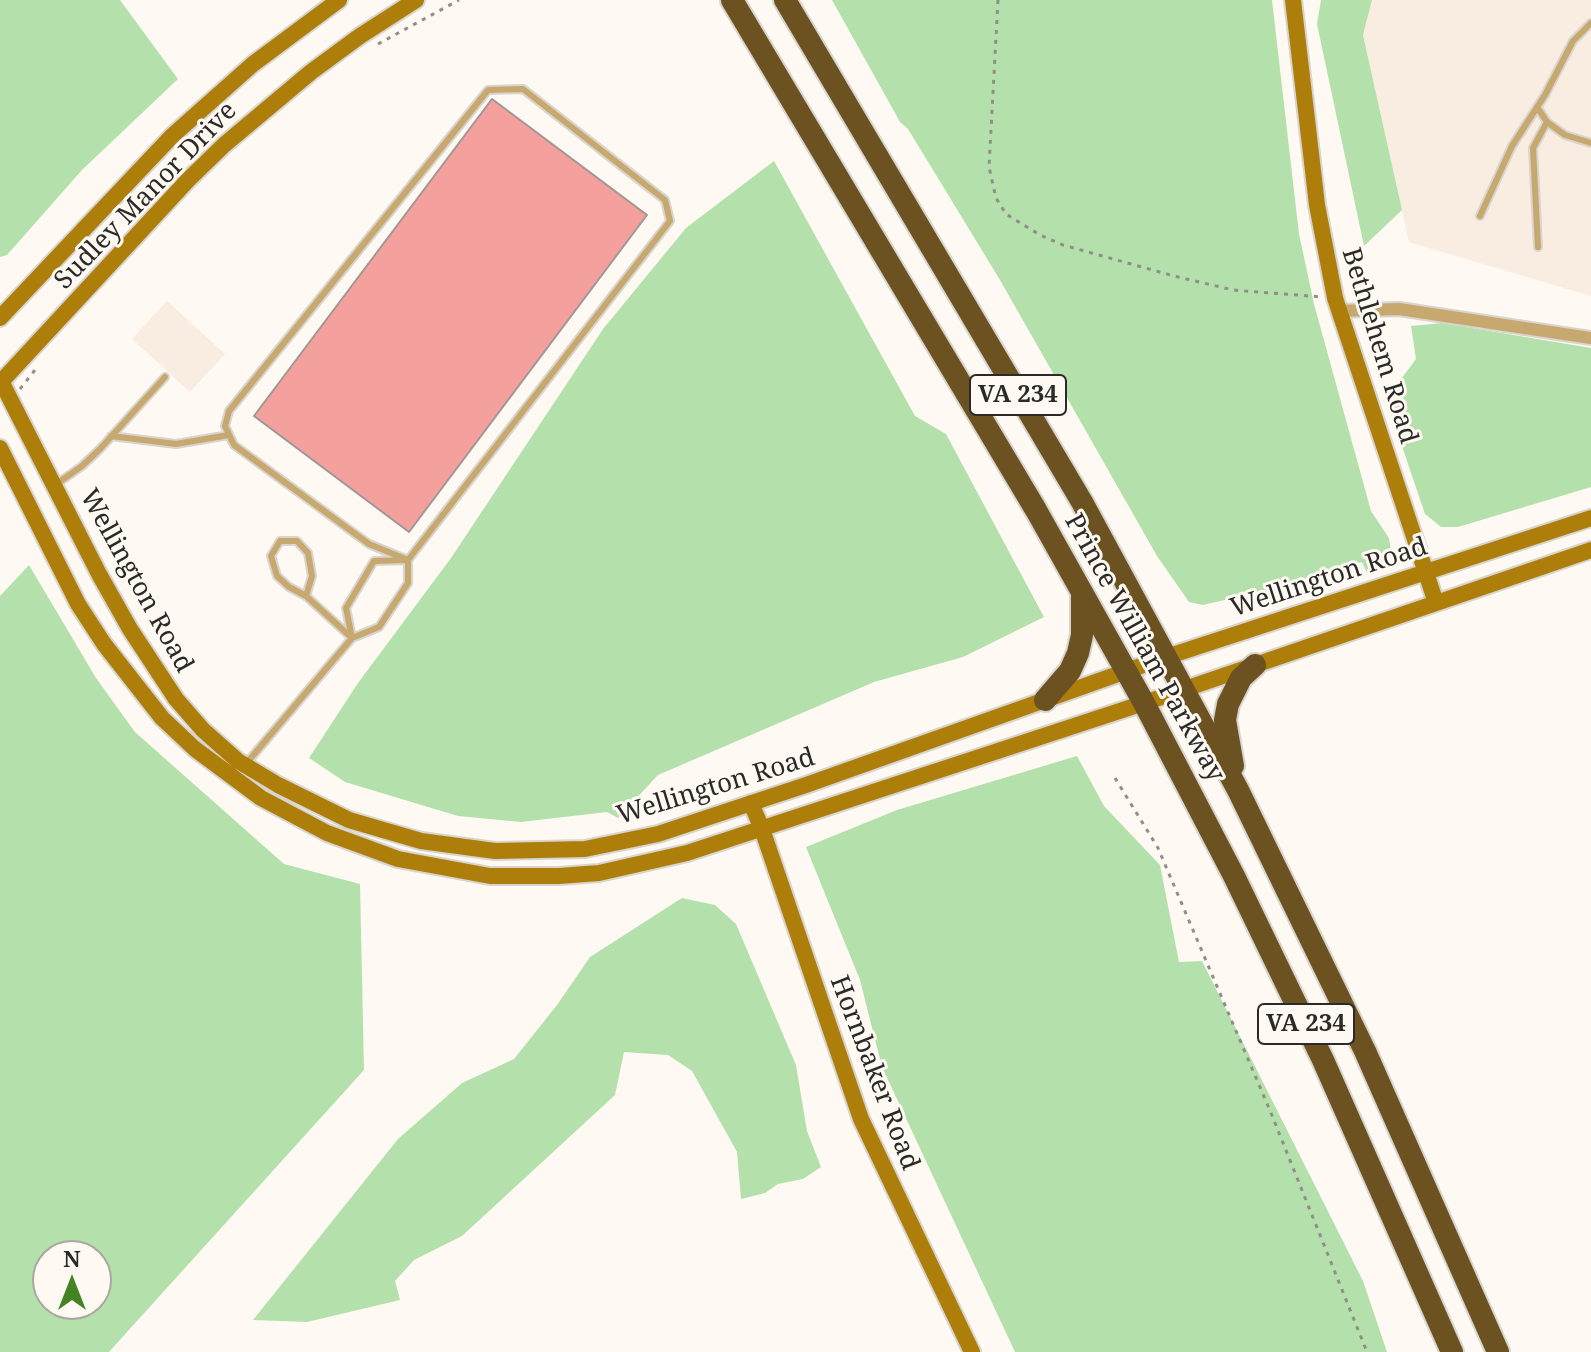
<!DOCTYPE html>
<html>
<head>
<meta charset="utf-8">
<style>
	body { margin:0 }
	#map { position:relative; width:1591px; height:1352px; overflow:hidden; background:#fef9f2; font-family:"Noto Serif",serif }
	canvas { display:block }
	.north { position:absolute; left:32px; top:1240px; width:80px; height:80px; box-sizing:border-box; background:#fef9f2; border:2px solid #aaa6a1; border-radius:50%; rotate:0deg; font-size:22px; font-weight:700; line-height:32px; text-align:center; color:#2c2a28 }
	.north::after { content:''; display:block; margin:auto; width:28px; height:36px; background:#438323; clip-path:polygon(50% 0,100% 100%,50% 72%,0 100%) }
</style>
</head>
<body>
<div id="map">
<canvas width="1591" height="1352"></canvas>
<div class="north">N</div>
</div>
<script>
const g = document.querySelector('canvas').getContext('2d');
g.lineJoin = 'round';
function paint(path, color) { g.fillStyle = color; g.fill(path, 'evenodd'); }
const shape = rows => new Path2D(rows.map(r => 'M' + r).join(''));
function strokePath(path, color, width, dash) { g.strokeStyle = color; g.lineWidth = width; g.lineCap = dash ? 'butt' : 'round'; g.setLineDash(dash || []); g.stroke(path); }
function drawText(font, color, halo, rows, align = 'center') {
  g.font = font + ' "Noto Serif",serif'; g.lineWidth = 6; g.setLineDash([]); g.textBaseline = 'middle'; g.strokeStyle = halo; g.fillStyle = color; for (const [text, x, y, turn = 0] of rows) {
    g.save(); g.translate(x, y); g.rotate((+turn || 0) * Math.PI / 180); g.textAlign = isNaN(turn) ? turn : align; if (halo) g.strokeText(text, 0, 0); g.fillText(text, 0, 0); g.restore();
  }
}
const built = shape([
	[1372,0,1591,0,1591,296,1409,242,1363,35],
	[167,301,225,354,190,392,132,339]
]);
const green = shape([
	[0,0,120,0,178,79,82,170,7,255,0,257],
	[832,0,1272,0,1299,234,1314,304,1371,511,1389,538,1391,551,1387,562,1367,573,1362,562,1255,593,1203,605,1189,602,1157,556,1000,280,908,129,900,122],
	[1321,0,1372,0,1363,35,1402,210,1364,246,1317,24],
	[774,161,915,416,946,434,1044,617,963,657,874,682,658,775,618,818,607,812,521,822,458,816,345,782,309,758,358,683,451,558,603,329,686,228],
	[1442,323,1591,348,1591,487,1458,527,1441,527,1425,514,1386,399,1416,359,1411,326],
	[29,565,96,678,135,732,284,864,360,884,364,1070,109,1352,0,1352,0,596],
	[96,1256,96,1304,48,1304,48,1256],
	[1077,756,1104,806,1160,865,1179,962,1202,961,1363,1281,1387,1352,1015,1352,882,1067,860,980,806,847,897,810],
	[682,898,715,905,736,924,796,1065,807,1131,821,1167,803,1179,778,1184,765,1193,741,1199,737,1152,692,1071,668,1055,624,1052,615,1095,462,1236,414,1260,395,1281,400,1300,307,1322,253,1320,398,1139,462,1083,514,1059,557,1005,590,957]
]);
const building = shape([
	[492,99,647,215,409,532,254,416,492,99]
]);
const path = shape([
	[998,0,989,167,996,198,1006,214,1040,235,1063,245,1174,276,1233,290,1322,297],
	[378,44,459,0],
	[20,389,35,370],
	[1115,778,1158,848,1271,1113,1367,1352]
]);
const lane = shape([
	[1537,107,1547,122,1565,135,1591,143],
	[1480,216,1512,146,1545,95,1573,41,1591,23],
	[1538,247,1533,148,1547,122],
	[111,436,176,444,229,435],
	[55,485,82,466,100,449,165,377],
	[245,765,352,638,346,608,374,561,408,560,369,544,234,445,225,426,229,411,488,90,523,89,665,200,670,221,408,560,408,583,379,627,352,638,306,596,289,587,277,576,271,556,280,541,297,541,308,553,312,576,306,596]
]);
const street = shape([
	[1339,311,1399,309,1591,338]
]);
const secondary = shape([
	[1293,0,1317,205,1335,298,1436,603],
	[0,318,172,136,253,64,339,0],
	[0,379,99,574,130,629,176,699,203,730,238,761,278,785,349,820,421,841,495,851,585,849,658,834,806,785,1166,657,1591,518],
	[0,383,188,180,224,145,311,72,360,36,416,0],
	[0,448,78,604,104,644,162,718,195,749,261,798,327,833,398,859,490,876,559,876,599,873,687,853,1144,703,1591,550],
	[751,803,762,829,861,1119,972,1352]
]);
const highway = shape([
	[732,0,1036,510,1144,703,1234,876,1323,1060,1452,1352],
	[785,0,1082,502,1238,790,1365,1051,1498,1352],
	[1045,700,1070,671,1078,653,1082,635,1082,597],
	[1233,766,1225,720,1228,704,1241,678,1255,665]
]);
const shields = [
	[1018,395,96],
	[1306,1024,96]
];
const shieldNames = [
	["VA 234",1018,395],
	["VA 234",1306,1024]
];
const streetNames = [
	["Sudley Manor Drive",146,196,-46],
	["Bethlehem Road",1379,346,73],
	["Wellington Road",1329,578,-18],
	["Wellington Road",136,581,61],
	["Prince William Parkway",1144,648,61],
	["Wellington Road",716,787,-17],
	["Hornbaker Road",874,1073,69]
];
paint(built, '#f8ede0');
paint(green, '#b4e1ab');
paint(building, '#f4a09d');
strokePath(building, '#9f9695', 2);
strokePath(lane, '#d8d4ce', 10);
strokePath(street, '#d8d4ce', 16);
strokePath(secondary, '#d8d4ce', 20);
strokePath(highway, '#d8d4ce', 26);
strokePath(path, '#918e8a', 3, [4, 6]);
strokePath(lane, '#c7a86e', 6);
strokePath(street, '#c7a86e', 12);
strokePath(secondary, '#ad7e09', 16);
strokePath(highway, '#6b5220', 22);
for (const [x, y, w] of shields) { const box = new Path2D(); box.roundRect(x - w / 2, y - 20, w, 40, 6); g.fillStyle = '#fef9f2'; g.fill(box); strokePath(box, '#2c2a28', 2); }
drawText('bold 24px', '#2c2a28', null, shieldNames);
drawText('26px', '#2c2a28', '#fef9f2', streetNames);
</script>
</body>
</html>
